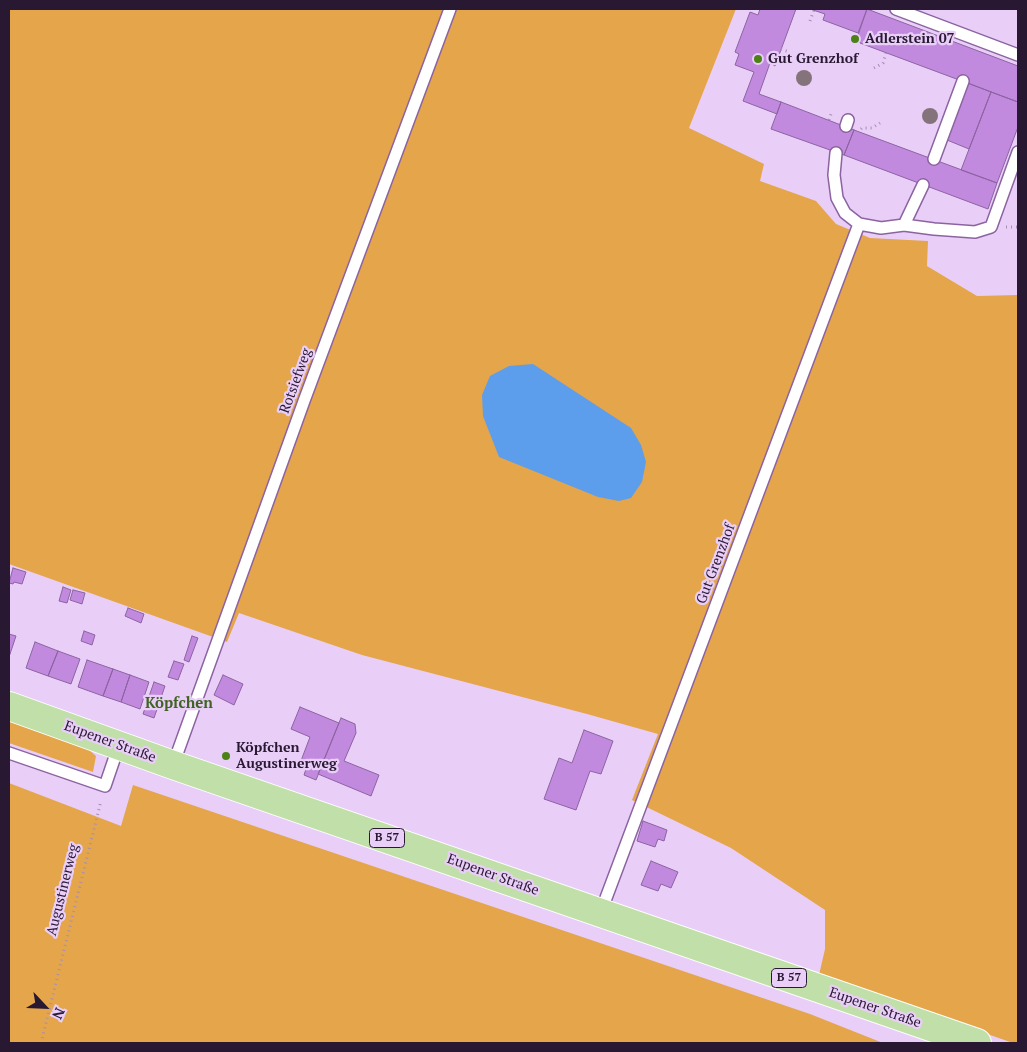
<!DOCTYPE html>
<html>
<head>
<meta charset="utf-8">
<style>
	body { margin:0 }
	#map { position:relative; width:1027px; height:1052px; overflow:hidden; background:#e9cff8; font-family:"PT Serif",serif }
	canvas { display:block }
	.frame { position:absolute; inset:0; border:10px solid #291832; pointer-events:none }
	.north { position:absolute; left:20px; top:982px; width:50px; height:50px; -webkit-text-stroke:4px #e9cff8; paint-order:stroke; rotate:115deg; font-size:14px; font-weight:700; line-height:20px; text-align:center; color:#291832 }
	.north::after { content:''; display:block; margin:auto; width:18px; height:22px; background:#291832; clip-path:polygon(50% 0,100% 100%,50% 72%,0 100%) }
</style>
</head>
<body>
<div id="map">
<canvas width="1027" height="1052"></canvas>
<div class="frame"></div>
<div class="north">N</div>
</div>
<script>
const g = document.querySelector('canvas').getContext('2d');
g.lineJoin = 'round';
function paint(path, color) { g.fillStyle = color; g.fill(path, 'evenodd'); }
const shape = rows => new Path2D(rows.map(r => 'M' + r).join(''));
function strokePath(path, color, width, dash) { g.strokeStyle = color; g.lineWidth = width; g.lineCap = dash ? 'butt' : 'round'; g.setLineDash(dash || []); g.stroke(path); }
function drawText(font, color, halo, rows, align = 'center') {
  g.font = font + ' "PT Serif",serif'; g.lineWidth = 4.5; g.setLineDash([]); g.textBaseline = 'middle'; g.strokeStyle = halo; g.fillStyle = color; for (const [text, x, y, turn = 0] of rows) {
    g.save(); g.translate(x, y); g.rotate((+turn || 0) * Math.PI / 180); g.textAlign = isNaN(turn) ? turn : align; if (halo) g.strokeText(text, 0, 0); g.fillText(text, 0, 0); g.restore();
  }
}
const green = shape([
	[9,9,736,9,689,128,764,164,760,181,816,201,836,224,870,238,928,241,927,266,977,296,1018,295,1018,1043,1013,1043,819,975,825,949,825,910,731,848,632,800,658,734,587,714,362,655,239,613,227,642,9,564],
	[9,720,88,749,96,756,93,772,9,743],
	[9,783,121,826,133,785,810,1014,883,1043,9,1043]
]);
const water = shape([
	[533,364,631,428,641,445,646,462,642,482,631,498,619,501,598,497,499,457,483,416,482,395,490,376,509,366]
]);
const building = shape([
	[760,9,796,9,775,66,770,63,759,94,781,102,777,114,743,101,754,72,735,65,739,54,735,52,750,12,758,15,760,9],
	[810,9,867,9,858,33,823,20,825,14,810,9],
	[867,9,1018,66,1018,102,860,43,857,38,867,9],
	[968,83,991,92,969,149,947,140,968,83],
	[991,92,1018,102,1018,127,997,183,961,170,991,92],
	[781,102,854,130,844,155,771,129,781,102],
	[854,130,997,183,988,209,844,155,854,130],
	[13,568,26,572,22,584,14,582,13,584,9,583,13,568],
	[63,587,71,590,67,603,59,601,63,587],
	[73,590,85,593,82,604,70,600,73,590],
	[128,608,144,614,141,623,125,616,128,608],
	[84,631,95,635,92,645,81,641,84,631],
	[9,634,16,636,9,657,9,634],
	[192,636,198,638,189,662,184,660,192,636],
	[35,642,58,651,48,676,26,668,35,642],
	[58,651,80,659,71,684,48,676,58,651],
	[87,660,113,669,103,696,78,687,87,660],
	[174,661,184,664,178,680,168,677,174,661],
	[113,669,130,675,121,702,103,696,113,669],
	[130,675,149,682,140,709,121,702,130,675],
	[223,675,243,684,234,705,214,695,223,675],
	[154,682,165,686,154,718,143,714,154,682],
	[300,707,339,723,316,780,304,775,306,769,299,766,310,737,291,729,300,707],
	[341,718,355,724,356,733,344,761,379,775,371,796,318,774,341,718],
	[584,730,613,741,601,774,590,771,576,810,544,799,559,758,572,763,584,730],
	[643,821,667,830,664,841,658,839,655,847,637,841,643,821],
	[651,861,678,872,671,888,661,884,658,891,641,885,651,861]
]);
const path = shape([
	[810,21,814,10],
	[781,49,789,52],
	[874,68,883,63,886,53],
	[829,120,831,114],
	[861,129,862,128,872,128,880,123],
	[1006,227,1018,227],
	[41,1043,101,801]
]);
const service = shape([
	[896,9,1018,55],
	[846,126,848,120],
	[836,153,834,175,837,198,845,213,859,224,881,228,904,225,934,229,975,232,991,227,1018,152],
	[934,159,963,81],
	[904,225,923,185],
	[9,753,105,786,119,745],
	[173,765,304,401,450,9],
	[600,914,859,224]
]);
const primary = shape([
	[9,706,173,765,977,1043]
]);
const trees = [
	[804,78],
	[930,116]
];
const markers = [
	[855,39,5,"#4c8116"],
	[758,59,5,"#4c8116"],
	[226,756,5,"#4c8116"]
];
const shields = [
	[387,838,35],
	[789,978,35]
];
const shieldNames = [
	["B 57",387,838],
	["B 57",789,978]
];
const poiNames = [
	["Adlerstein 07",865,39],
	["Gut Grenzhof",768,59],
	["Köpfchen",236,748],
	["Augustinerweg",236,764]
];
const streetNames = [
	["Rotsiefweg",296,381,-70],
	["Gut Grenzhof",716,564,-69],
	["Eupener Straße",110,742,20],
	["Eupener Straße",493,875,20],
	["Augustinerweg",63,890,-76],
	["Eupener Straße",875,1008,19]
];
const neighbourhoodNames = [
	["Köpfchen",179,704]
];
paint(green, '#e4a54b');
paint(water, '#5c9eeb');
paint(building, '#c28adf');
strokePath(building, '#8c63a1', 1);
strokePath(service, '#8c63a1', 14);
strokePath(primary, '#fff', 30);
strokePath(path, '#a68fb2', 3, [1, 4]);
strokePath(service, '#fff', 11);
strokePath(primary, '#c1e0a9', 28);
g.fillStyle = '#85737c';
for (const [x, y] of trees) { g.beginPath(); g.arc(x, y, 8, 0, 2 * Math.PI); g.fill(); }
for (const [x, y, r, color] of markers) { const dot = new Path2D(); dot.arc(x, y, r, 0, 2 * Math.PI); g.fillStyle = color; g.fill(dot); strokePath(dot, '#e9cff8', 2); }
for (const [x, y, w] of shields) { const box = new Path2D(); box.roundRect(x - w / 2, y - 9.5, w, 19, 4); g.fillStyle = '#e9cff8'; g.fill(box); strokePath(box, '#291832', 1); }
drawText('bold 12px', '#291832', null, shieldNames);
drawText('bold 14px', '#291832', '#e9cff8', poiNames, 'left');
drawText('14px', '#291832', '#e9cff8', streetNames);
drawText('bold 15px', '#406324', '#e9cff8', neighbourhoodNames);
</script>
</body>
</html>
